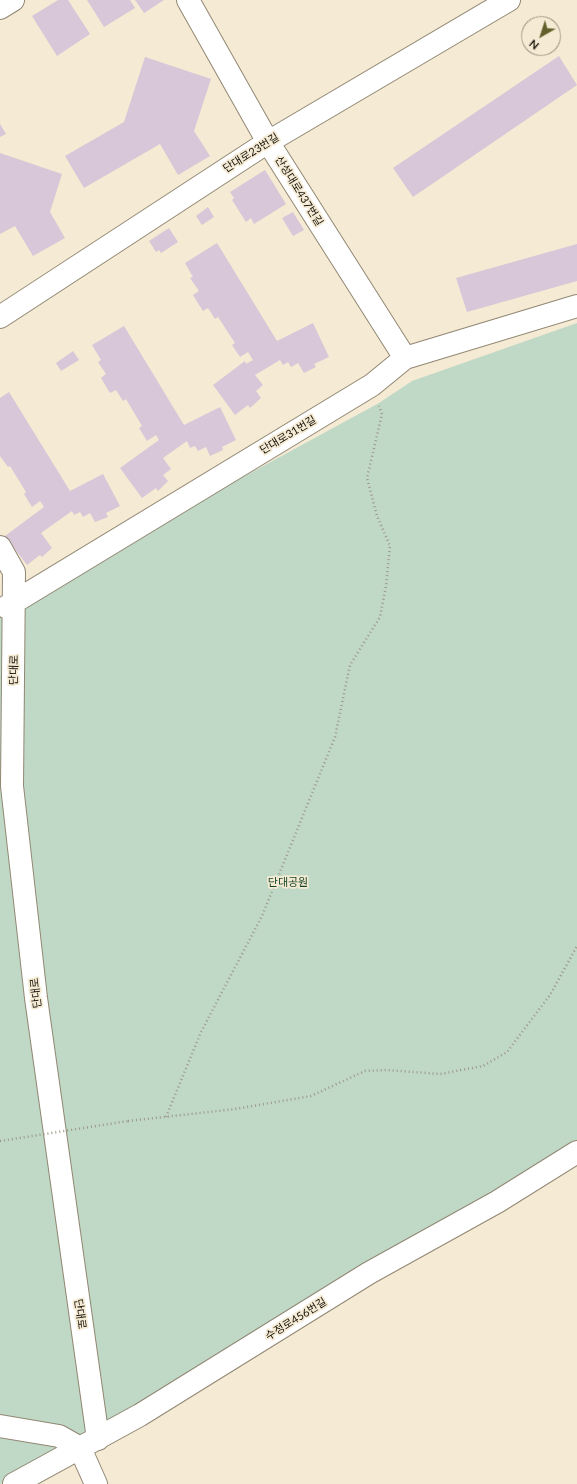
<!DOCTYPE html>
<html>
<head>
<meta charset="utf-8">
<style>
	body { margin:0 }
	#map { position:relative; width:577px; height:1484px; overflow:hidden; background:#f5ead3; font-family:Lato,sans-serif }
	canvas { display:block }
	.north { position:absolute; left:521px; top:16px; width:40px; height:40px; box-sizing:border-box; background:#f5ead3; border:1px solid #9b9382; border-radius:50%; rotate:219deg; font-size:11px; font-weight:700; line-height:16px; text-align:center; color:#141008 }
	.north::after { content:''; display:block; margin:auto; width:14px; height:18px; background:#63602c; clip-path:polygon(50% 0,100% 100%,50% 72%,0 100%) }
</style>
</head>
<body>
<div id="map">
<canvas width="577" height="1484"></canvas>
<div class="north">N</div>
</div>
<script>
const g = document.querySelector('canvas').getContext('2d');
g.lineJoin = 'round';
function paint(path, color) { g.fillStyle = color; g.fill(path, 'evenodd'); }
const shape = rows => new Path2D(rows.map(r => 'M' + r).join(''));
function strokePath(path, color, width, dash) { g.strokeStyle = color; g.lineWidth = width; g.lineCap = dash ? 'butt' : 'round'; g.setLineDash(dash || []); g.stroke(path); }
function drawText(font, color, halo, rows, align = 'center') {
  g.font = font + ' Lato,"Noto Sans KR",sans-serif'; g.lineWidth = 3.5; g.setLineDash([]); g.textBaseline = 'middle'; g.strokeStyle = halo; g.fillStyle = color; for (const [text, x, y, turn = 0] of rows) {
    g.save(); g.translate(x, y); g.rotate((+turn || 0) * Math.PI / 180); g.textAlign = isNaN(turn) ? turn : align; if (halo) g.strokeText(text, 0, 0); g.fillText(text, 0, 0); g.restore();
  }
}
const green = shape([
	[577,323,577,1152,80,1448,0,1484,0,612,15,601,379,403,412,381]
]);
const building = shape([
	[58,0,68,0,90,34,57,56,32,16],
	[87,0,130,0,135,8,104,27],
	[135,0,164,0,144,13],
	[559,56,577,85,413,197,393,168],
	[145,57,211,79,194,131,210,156,178,175,160,144,84,188,65,156,124,122],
	[0,124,6,134,0,137],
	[0,153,62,174,50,212,65,238,33,256,15,226,0,234],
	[265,170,286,204,254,224,251,218,246,222,232,200,234,198,230,192],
	[208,207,214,217,202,225,196,216],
	[293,212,304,230,293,236,282,218],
	[169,228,178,242,161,253,159,250,156,252,149,241],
	[217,243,277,341,313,323,329,357,314,364,316,367,304,373,298,363,291,367,288,362,283,365,280,360,255,375,263,385,256,391,261,398,250,408,248,405,235,415,213,385,245,361,246,364,253,360,248,352,240,357,232,345,235,343,218,317,215,319,208,308,203,311,193,295,199,291,190,278,193,277,185,263],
	[577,244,577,281,467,312,456,278],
	[124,326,184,425,220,407,236,440,222,447,223,450,210,456,206,447,198,451,195,446,190,448,187,441,163,458,171,469,163,475,168,481,158,491,156,488,142,498,120,468,159,440,156,435,147,441,139,428,142,426,126,399,123,401,116,390,110,393,101,378,106,374,98,362,101,360,92,345],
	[73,351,79,360,61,371,56,363],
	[9,392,70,491,103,474,120,506,106,513,108,517,95,522,90,513,83,517,80,512,74,515,72,511,41,533,52,548,42,557,40,555,27,565,5,536,44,507,40,501,32,507,24,494,26,492,10,466,8,467,0,456,0,398]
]);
const path = shape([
	[166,1117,201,1032,262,916,335,737,350,665,380,617,386,586,390,546,377,516,367,478,382,414,379,406],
	[128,1121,235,1109,311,1096,365,1071,387,1070,440,1074,483,1066,507,1052,550,995,577,946]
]);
const minor = shape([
	[188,0,268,142,405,358],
	[0,8,13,0],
	[0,317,268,142,509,0],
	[0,547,14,572,12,786,36,998,98,1439],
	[6,607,372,385,405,358,577,306],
	[0,1426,59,1436,80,1448],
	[80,1448,96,1484],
	[14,1484,140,1415,369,1273,497,1202,577,1152]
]);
const pathBridge = shape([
	[0,1141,128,1121]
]);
const streetNames = [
	["단대로23번길",251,153,-32],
	["산성대로437번길",299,191,58],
	["단대로31번길",288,435,-31],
	["단대로",14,670,-89],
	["단대로",36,993,-97],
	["단대로",80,1314,82],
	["수정로456번길",296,1319,-32]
];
const parkNames = [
	["단대공원",288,882]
];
paint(green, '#bfd9c6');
paint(building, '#d8c6d9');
strokePath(minor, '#918773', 24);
strokePath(path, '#9f9786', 2.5, [1, 3]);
strokePath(minor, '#fff', 22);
strokePath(pathBridge, '#9f9786', 2.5, [1, 3]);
drawText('11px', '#141008', '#f5ead3', streetNames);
drawText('11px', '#124426', '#f5ead3', parkNames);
</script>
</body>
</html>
